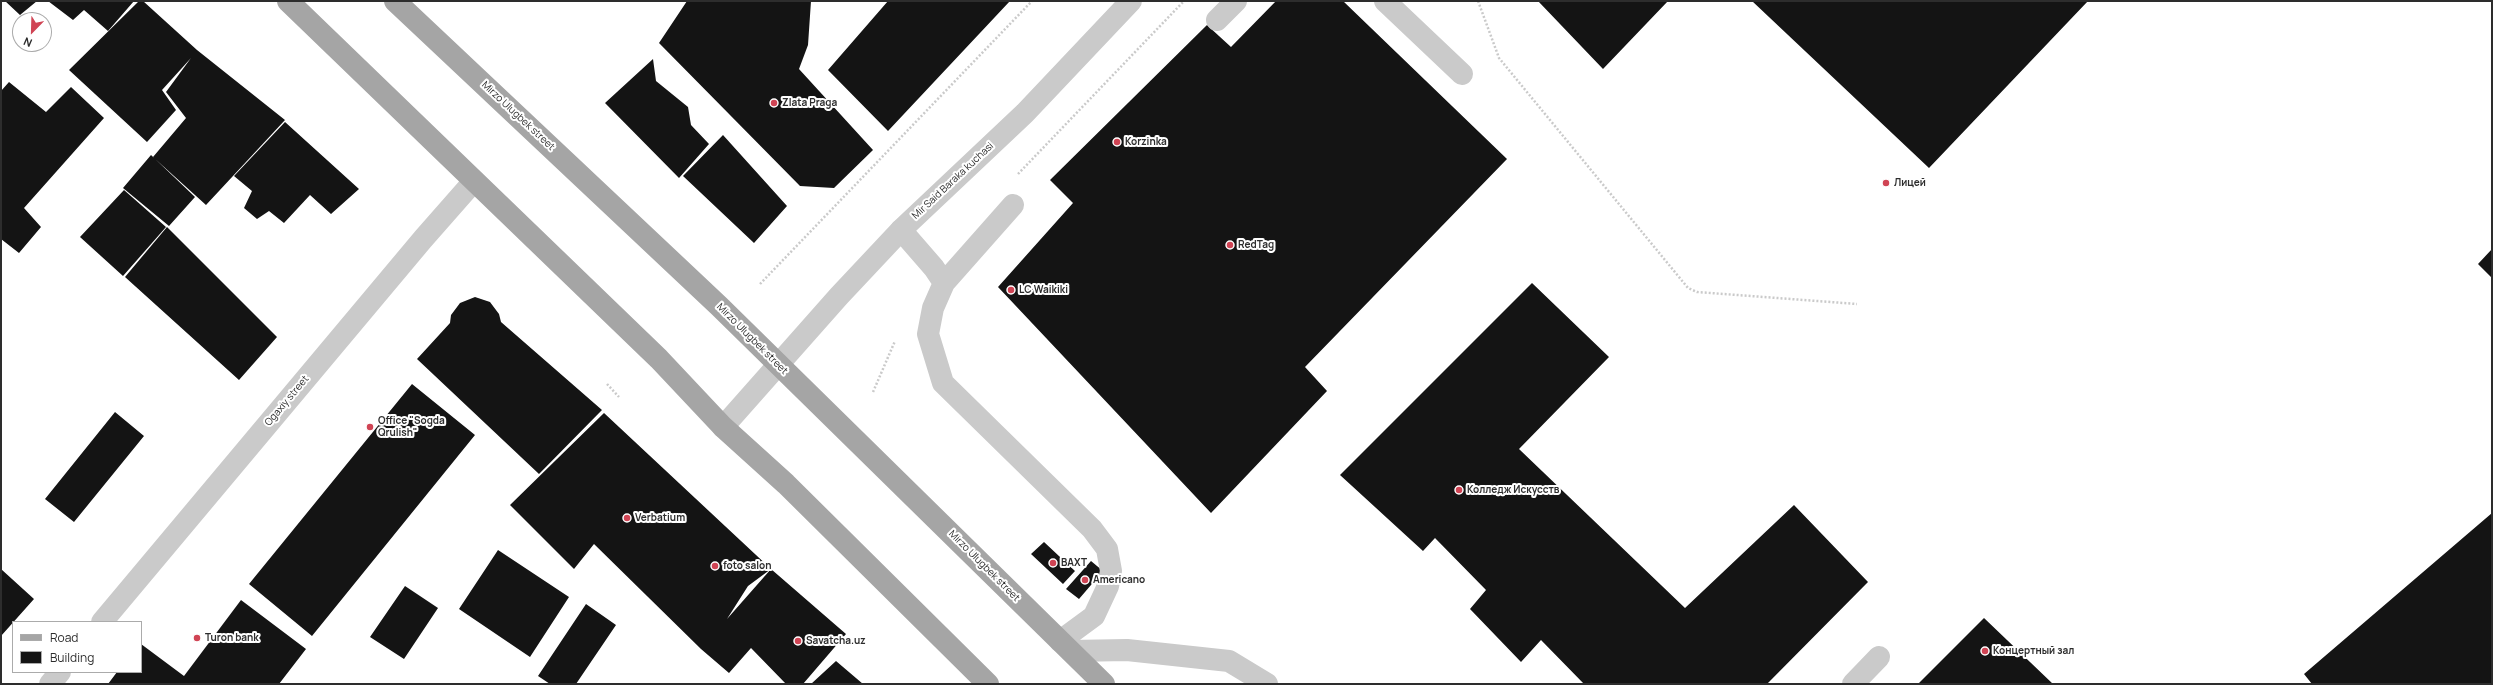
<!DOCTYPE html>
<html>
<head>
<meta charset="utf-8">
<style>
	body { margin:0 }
	#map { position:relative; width:2493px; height:685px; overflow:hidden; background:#fff; font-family:Manrope,sans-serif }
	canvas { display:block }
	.frame { position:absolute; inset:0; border:2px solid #2d2d2d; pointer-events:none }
	.legend { position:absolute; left:12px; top:621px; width:130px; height:52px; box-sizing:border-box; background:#fff; border:1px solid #ababab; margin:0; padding:5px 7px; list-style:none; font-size:12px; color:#2d2d2d }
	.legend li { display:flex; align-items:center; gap:8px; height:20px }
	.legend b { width:20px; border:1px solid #ababab }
	.north { position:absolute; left:12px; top:12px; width:40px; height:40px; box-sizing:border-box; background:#fff; border:1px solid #ababab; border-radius:50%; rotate:203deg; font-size:11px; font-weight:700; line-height:16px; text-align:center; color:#2d2d2d }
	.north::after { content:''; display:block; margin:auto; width:14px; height:18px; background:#d04454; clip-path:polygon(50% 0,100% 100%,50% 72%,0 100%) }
</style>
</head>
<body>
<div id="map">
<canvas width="2493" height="685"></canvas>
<div class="frame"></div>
<ul class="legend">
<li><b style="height:5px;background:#a5a5a5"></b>Road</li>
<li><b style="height:11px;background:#141414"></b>Building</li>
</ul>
<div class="north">N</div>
</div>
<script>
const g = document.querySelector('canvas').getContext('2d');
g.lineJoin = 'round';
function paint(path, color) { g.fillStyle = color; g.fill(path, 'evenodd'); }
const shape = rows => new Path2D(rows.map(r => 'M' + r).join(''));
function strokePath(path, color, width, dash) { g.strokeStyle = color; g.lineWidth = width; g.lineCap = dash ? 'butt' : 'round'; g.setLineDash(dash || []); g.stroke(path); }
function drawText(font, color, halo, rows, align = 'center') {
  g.font = font + ' Manrope,sans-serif'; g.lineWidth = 4; g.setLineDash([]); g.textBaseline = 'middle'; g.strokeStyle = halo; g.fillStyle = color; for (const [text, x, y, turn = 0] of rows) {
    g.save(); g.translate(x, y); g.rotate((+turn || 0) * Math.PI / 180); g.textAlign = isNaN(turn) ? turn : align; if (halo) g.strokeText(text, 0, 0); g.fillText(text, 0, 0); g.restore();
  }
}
const building = shape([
	[5,1,37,1,20,15],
	[48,1,134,1,108,31,84,10,73,20],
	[139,1,143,1,197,50,285,120,206,205,153,157,186,118,166,92,191,58,162,90,176,110,147,142,69,70],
	[687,1,811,1,808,45,799,69,873,150,834,188,800,186,659,43],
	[888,1,1010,1,888,131,828,70],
	[1276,1,1343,1,1507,159,1305,367,1327,391,1211,513,998,287,1073,203,1050,180,1207,25,1231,47],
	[1538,1,1668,1,1603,69],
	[1752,1,2088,1,1929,168],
	[653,59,656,81,688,107,691,125,709,144,679,178,605,103],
	[9,82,46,112,71,87,104,118,24,208,41,227,19,253,1,239,1,91],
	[285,122,359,189,331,214,310,195,284,223,269,211,257,219,244,208,252,191,234,176],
	[723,135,787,206,754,243,683,176],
	[151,155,195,197,169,226,123,188],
	[124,190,166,227,123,276,80,237],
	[167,227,277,337,239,380,125,277],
	[2492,249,2492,278,2478,264],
	[1532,283,1609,357,1519,449,1685,608,1794,505,1868,582,1767,684,1584,684,1541,640,1521,662,1470,609,1486,590,1435,538,1423,551,1340,475],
	[475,297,490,302,499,314,501,322,602,410,539,474,417,359,450,323,451,315,460,303],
	[412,384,475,435,312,636,249,584],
	[115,412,144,436,74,522,45,499],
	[604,413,771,569,846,634,803,684,786,684,751,648,729,673,701,649,594,544,574,569,510,505],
	[771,569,727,619,748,586],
	[2492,513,2492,684,2312,684,2304,674],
	[1044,542,1075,571,1063,584,1031,554],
	[498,550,569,597,530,657,459,609],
	[1091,561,1103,571,1079,599,1066,589],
	[1,569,34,599,1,636],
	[405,586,438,608,404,659,370,637],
	[241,600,306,649,279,684,108,684,117,672,141,672,141,644,184,676],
	[586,604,616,625,576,684,550,684,538,676],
	[1984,618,2053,684,1918,684],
	[836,661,863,684,811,684]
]);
const path = shape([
	[1478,1,1499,58,1688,288,1697,292,1857,304],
	[1018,174,1184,1],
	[760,284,1032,1],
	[607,384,619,397],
	[873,392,895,341]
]);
const service = shape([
	[1385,1,1462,74],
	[1217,20,1236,1],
	[1013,205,944,283,933,308,928,334,943,383,1092,529,1107,549,1111,571,1108,586,1094,616,1060,641],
	[901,230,934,268,944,283],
	[1071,651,1127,650,1229,661,1267,684],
	[1853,684,1879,657]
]);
const tertiary = shape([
	[723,427,839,296,901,230,1025,113,1131,1],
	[102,622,423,239,474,181],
	[50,684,60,672]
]);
const primary = shape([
	[288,1,659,359,723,427,786,484,988,684],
	[395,1,719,306,1104,684]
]);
const markers = [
	[774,103,4,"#d04454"],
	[1117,142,4,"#d04454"],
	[1886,183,4,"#d04454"],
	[1230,245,4,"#d04454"],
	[1011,290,4,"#d04454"],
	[370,427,4,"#d04454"],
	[1459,490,4,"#d04454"],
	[627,518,4,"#d04454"],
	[1053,563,4,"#d04454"],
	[715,566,4,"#d04454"],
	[1085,580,4,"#d04454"],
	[197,638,4,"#d04454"],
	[798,641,4,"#d04454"],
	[1985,651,4,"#d04454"]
];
const poiNames = [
	["Zlata Praga",782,103],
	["Korzinka",1125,142],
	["Лицей",1894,183],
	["RedTag",1238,245],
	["LC Waikiki",1019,290],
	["Office \"Sogda",378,421],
	["Qrulish\"",378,433],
	["Колледж Искусств",1467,490],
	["Verbatium",635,518],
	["BAXT",1061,563],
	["foto salon",723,566],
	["Americano",1093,580],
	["Turon bank",205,638],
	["Savatcha.uz",806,641],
	["Концертный зал",1993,651]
];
const streetNames = [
	["Mirzo Ulugbek street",518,116,43],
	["Mir Said Baraka kuchasi",953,181,-43],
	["Mirzo Ulugbek street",752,339,45],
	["Ogaxiy street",287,401,-50],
	["Mirzo Ulugbek street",984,566,45]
];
paint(building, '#141414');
strokePath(path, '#cacaca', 2.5, [2, 2]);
strokePath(service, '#cacaca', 22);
strokePath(tertiary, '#cacaca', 22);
strokePath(primary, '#a5a5a5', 22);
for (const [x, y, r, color] of markers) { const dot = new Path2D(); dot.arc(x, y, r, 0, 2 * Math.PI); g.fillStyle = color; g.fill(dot); strokePath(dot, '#fff', 1.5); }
drawText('bold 10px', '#2d2d2d', '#fff', poiNames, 'left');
drawText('10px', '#2d2d2d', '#fff', streetNames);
</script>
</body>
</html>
